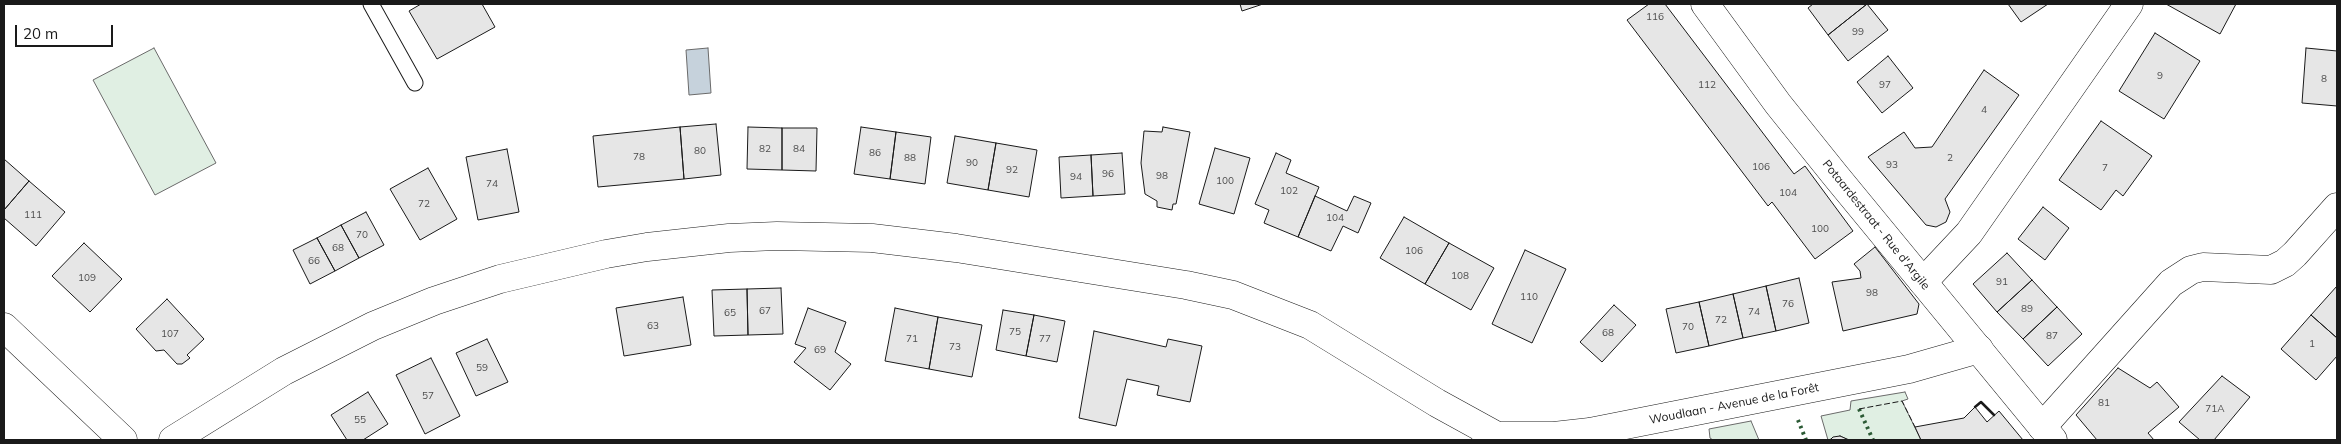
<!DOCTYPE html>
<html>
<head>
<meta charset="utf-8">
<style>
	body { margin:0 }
	#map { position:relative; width:2341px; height:444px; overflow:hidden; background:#fff; font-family:Mulish,sans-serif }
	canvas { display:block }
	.frame { position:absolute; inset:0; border:5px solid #1a1a1a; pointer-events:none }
	.scale { position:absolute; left:15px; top:25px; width:98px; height:22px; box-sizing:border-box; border:2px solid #1a1a1a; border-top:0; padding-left:6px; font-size:15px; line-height:18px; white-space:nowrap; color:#1a1a1a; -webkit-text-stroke:4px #fff; paint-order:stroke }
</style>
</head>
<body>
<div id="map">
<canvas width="2341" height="444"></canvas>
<div class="frame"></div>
<div class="scale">20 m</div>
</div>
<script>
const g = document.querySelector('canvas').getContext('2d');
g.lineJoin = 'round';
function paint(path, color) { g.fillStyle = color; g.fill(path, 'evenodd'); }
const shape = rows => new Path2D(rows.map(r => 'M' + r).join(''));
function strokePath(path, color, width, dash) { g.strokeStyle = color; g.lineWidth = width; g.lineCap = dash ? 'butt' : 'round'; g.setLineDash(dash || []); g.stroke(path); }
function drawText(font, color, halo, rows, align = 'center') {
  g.font = font + ' Mulish,sans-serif'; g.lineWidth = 4; g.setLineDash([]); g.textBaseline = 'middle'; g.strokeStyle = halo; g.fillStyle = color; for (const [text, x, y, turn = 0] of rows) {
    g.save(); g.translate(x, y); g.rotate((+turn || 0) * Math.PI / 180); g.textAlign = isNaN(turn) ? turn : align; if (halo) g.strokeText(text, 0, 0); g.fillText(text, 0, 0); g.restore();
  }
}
const green = shape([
	[154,48,216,163,155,195,93,80,154,48],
	[1905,392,1908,399,1902,401,1921,440,1849,440,1840,436,1828,440,1821,416,1850,410,1851,401,1905,392],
	[1751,421,1759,440,1713,440,1710,438,1709,429,1751,421]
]);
const water = shape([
	[708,48,711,93,689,95,686,50,708,48]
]);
const building = shape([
	[421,4,482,4,495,27,437,59,409,11,421,4],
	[1240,4,1263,4,1242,11,1240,4],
	[1649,4,1665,4,1794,174,1805,166,1853,231,1815,259,1772,202,1768,206,1627,20,1649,4],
	[1813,4,1867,4,1828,35,1808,8,1813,4],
	[1867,4,1888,30,1848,61,1828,35,1867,4],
	[2008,4,2048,4,2021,22,2008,4],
	[2166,4,2236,4,2220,34,2166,4],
	[2155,33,2200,61,2164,119,2119,91,2155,33],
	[2306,48,2337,51,2337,106,2302,103,2306,48],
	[1888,56,1913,88,1882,113,1857,82,1888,56],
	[1984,70,2019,95,1945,199,1950,212,1946,222,1936,227,1926,225,1868,157,1904,132,1915,148,1932,147,1984,70],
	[2101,121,2152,156,2123,196,2116,190,2101,210,2059,180,2101,121],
	[716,124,721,175,684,179,680,127,716,124],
	[680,127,684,179,598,187,593,136,680,127],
	[748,127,782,128,782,170,747,169,748,127],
	[861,127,896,132,890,179,854,174,861,127],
	[1163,127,1190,132,1176,204,1173,204,1172,210,1157,207,1157,201,1145,194,1141,163,1144,131,1162,132,1163,127],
	[782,128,817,128,816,171,782,170,782,128],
	[896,132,931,137,925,184,890,179,896,132],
	[955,136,996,143,988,190,947,183,955,136],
	[996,143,1037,150,1029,197,988,190,996,143],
	[1215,148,1250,158,1234,214,1199,204,1215,148],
	[507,149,519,212,478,220,466,157,507,149],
	[1122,153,1125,194,1093,196,1091,155,1122,153],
	[1276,153,1291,160,1286,173,1319,187,1298,237,1264,223,1269,210,1255,204,1276,153],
	[1091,155,1093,196,1061,198,1059,157,1091,155],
	[4,159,29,181,4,210,4,159],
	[428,168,457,219,420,240,390,189,428,168],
	[29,181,65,212,36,246,4,218,4,210,29,181],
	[1315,196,1347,211,1354,196,1371,203,1358,233,1343,226,1331,251,1298,237,1315,196],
	[2043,207,2069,228,2045,260,2018,239,2043,207],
	[366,212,384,245,359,258,341,225,366,212],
	[1404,217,1449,243,1425,284,1380,258,1404,217],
	[341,225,359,258,335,271,317,238,341,225],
	[317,238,335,271,310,284,293,250,317,238],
	[84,243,122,279,90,312,52,276,84,243],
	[1449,243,1494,268,1471,310,1425,284,1449,243],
	[1875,247,1919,304,1917,314,1843,331,1832,282,1861,278,1860,271,1854,264,1875,247],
	[1525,250,1566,269,1532,343,1492,324,1525,250],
	[2007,253,2032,280,1997,312,1973,284,2007,253],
	[1799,278,1809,323,1776,331,1766,286,1799,278],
	[2032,280,2057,307,2023,339,1997,312,2032,280],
	[1766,286,1776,331,1743,338,1733,294,1766,286],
	[2337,286,2337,338,2311,315,2337,286],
	[781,288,783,334,748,335,747,289,781,288],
	[747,289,748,335,714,336,712,290,747,289],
	[1733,294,1743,338,1709,346,1699,302,1733,294],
	[683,297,691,345,624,356,616,308,683,297],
	[167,299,204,339,187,355,190,358,182,364,177,364,164,350,156,351,136,329,167,299],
	[1699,302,1709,346,1676,353,1666,309,1699,302],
	[1614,305,1636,325,1602,362,1580,342,1614,305],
	[2057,307,2082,334,2048,366,2023,339,2057,307],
	[808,308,846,322,835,352,851,364,830,390,794,362,806,348,795,344,808,308],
	[895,308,938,317,929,369,885,361,895,308],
	[1003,310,1034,315,1026,356,996,350,1003,310],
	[1034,315,1065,321,1057,362,1026,356,1034,315],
	[2311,315,2337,338,2337,356,2316,380,2281,349,2311,315],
	[938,317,982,325,972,377,929,369,938,317],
	[1094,331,1166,347,1168,339,1202,346,1190,402,1157,395,1159,386,1127,379,1116,426,1079,418,1094,331],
	[487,339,508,382,476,396,456,353,487,339],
	[431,358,460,416,425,434,396,375,431,358],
	[2118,368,2150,388,2157,382,2179,407,2148,433,2154,440,2097,440,2076,415,2118,368],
	[2222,376,2250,397,2214,440,2200,440,2179,422,2222,376],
	[368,392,388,424,363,440,347,440,331,415,368,392],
	[1975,407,1987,422,1999,411,2023,440,1921,440,1915,427,1964,418,1975,407],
	[1840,436,1849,440,1830,440,1833,437,1840,436]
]);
const service = shape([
	[371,4,415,83]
]);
const minor = shape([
	[1923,282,1969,233,2129,4],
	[4,327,123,440],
	[2042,427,2171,283,2191,270,2203,267,2271,270,2285,263,2295,254,2337,207],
	[173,440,284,371,373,326,434,301,500,279,606,254,647,247,729,238,777,236,872,238,956,248,1186,285,1233,295,1310,325,1437,403,1497,436],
	[1486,440,1497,436,1554,436,1590,432,1909,369,1979,349]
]);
const tertiary = shape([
	[1705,4,1778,104,1835,175,2053,440]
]);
const hedge = shape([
	[1859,409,1873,440],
	[1798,420,1806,440]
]);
const fence = shape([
	[1859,409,1902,401,1915,427]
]);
const wall = shape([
	[1975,407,1981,402,1994,415]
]);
const numberNames = [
	["116",1655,17],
	["99",1858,32],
	["9",2160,76],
	["8",2324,79],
	["112",1707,85],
	["97",1885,85],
	["4",1984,110],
	["82",765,149],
	["84",799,149],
	["80",700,151],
	["86",875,153],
	["78",639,157],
	["88",910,158],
	["2",1950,158],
	["90",972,163],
	["93",1892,165],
	["106",1761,167],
	["7",2105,168],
	["92",1012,170],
	["96",1108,174],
	["98",1162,176],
	["94",1076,177],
	["100",1225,181],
	["74",492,184],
	["102",1289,191],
	["104",1788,193],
	["72",424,204],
	["111",33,215],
	["104",1335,218],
	["100",1820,229],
	["70",362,235],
	["68",338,248],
	["106",1414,251],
	["66",314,261],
	["108",1460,276],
	["109",87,278],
	["91",2002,282],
	["98",1872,293],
	["110",1529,297],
	["76",1788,304],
	["89",2027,309],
	["67",765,311],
	["74",1754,312],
	["65",730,313],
	["72",1721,320],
	["63",653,326],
	["70",1688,327],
	["75",1015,332],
	["68",1608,333],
	["107",170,334],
	["87",2052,336],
	["71",912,339],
	["77",1045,339],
	["1",2312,344],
	["73",955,347],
	["69",820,350],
	["59",482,368],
	["57",428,396],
	["81",2104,403],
	["71A",2215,409],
	["55",360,420]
];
const streetNames = [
	["Potaardestraat - Rue d'Argile",1876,225,51],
	["Woudlaan - Avenue de la Forêt",1734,404,-11]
];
paint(green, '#e0efe3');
strokePath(green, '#6a6a6a', 1);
paint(water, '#c6d2dc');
strokePath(water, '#6a6a6a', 1);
paint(building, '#e6e6e6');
strokePath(building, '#1a1a1a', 1);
strokePath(service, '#1a1a1a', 17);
strokePath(minor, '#1a1a1a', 29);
strokePath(tertiary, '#1a1a1a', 29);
strokePath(service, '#fff', 15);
strokePath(minor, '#fff', 28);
strokePath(tertiary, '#fff', 28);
strokePath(hedge, '#2b5a34', 4, [2.5, 4]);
strokePath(fence, '#1a1a1a', 1, [6, 2.5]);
strokePath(wall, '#1a1a1a', 2.5);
drawText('10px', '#4d4d4d', null, numberNames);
drawText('12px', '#1a1a1a', '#fff', streetNames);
</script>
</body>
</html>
